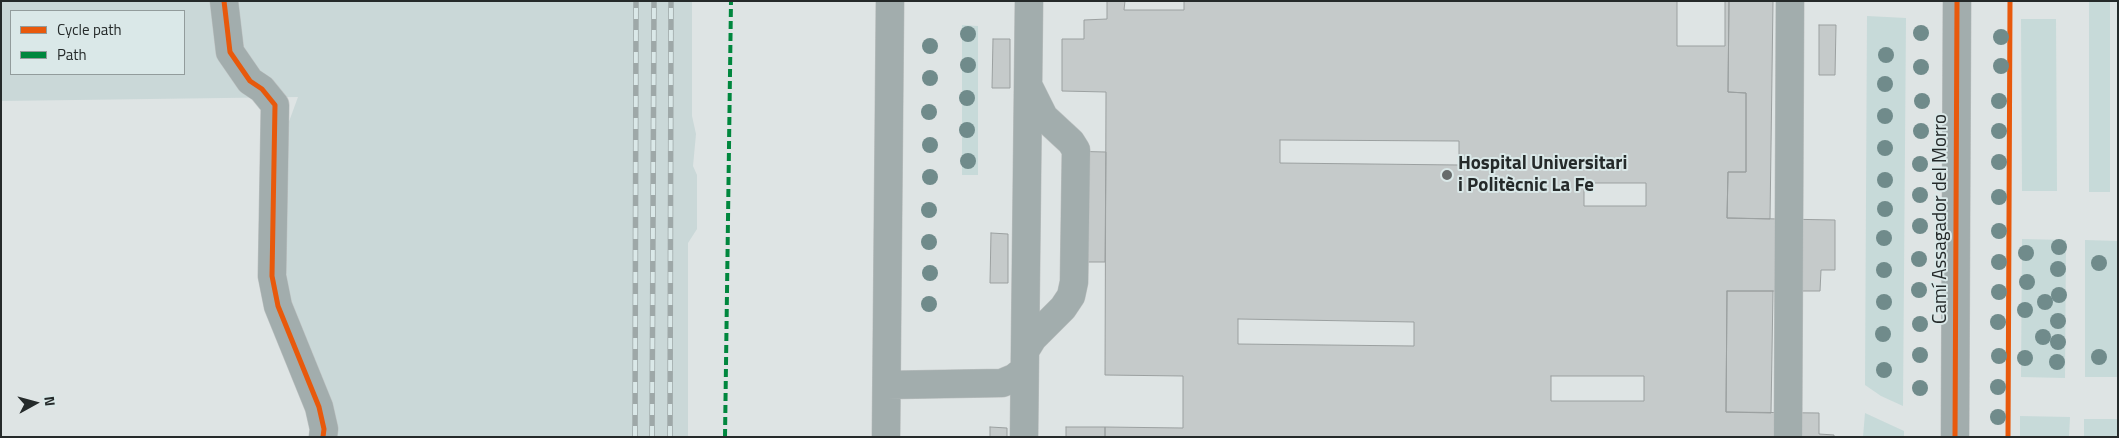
<!DOCTYPE html>
<html>
<head>
<meta charset="utf-8">
<style>
	body { margin:0 }
	#map { position:relative; width:2119px; height:438px; overflow:hidden; background:#dee4e4; font-family:"Titillium Web",sans-serif }
	canvas { display:block }
	.frame { position:absolute; inset:0; border:2px solid #252a2a; pointer-events:none }
	.legend { position:absolute; left:10px; top:10px; width:175px; height:65px; box-sizing:border-box; background:#dae8e8; border:1px solid #929c9c; margin:0; padding:6px 9px; list-style:none; font-size:15px; color:#252a2a }
	.legend li { display:flex; align-items:center; gap:10px; height:25px }
	.legend b { width:25px; border:1px solid #929c9c }
	.north { position:absolute; left:10px; top:378px; width:50px; height:50px; -webkit-text-stroke:4px #dae8e8; paint-order:stroke; rotate:83deg; font-size:14px; font-weight:700; line-height:20px; text-align:center; color:#252a2a }
	.north::after { content:''; display:block; margin:auto; width:18px; height:22px; background:#252a2a; clip-path:polygon(50% 0,100% 100%,50% 72%,0 100%) }
</style>
</head>
<body>
<div id="map">
<canvas width="2119" height="438"></canvas>
<div class="frame"></div>
<ul class="legend">
<li><b style="height:6px;background:#e8590c"></b>Cycle path</li>
<li><b style="height:6px;background:#00873e"></b>Path</li>
</ul>
<div class="north">N</div>
</div>
<script>
const g = document.querySelector('canvas').getContext('2d');
g.lineJoin = 'round';
function paint(path, color) { g.fillStyle = color; g.fill(path, 'evenodd'); }
const shape = rows => new Path2D(rows.map(r => 'M' + r).join(''));
function strokePath(path, color, width, dash) { g.strokeStyle = color; g.lineWidth = width; g.lineCap = dash ? 'butt' : 'round'; g.setLineDash(dash || []); g.stroke(path); }
function drawText(font, color, halo, rows, align = 'center') {
  g.font = font + ' "Titillium Web",sans-serif'; g.lineWidth = 4; g.setLineDash([]); g.textBaseline = 'middle'; g.strokeStyle = halo; g.fillStyle = color; for (const [text, x, y, turn = 0] of rows) {
    g.save(); g.translate(x, y); g.rotate((+turn || 0) * Math.PI / 180); g.textAlign = isNaN(turn) ? turn : align; if (halo) g.strokeText(text, 0, 0); g.fillText(text, 0, 0); g.restore();
  }
}
const built = shape([
	[1,1,692,1,692,116,696,134,693,166,697,175,697,229,688,243,688,437,334,437,289,298,284,258,287,127,298,97,1,101],
	[11,11,184,11,184,74,11,74]
]);
const green = shape([
	[2089,1,2110,1,2110,192,2089,192],
	[1867,16,1906,18,1903,406,1881,396,1865,385],
	[2021,19,2056,19,2057,191,2022,191],
	[962,25,978,26,978,175,962,175],
	[2022,239,2066,240,2065,378,2021,377],
	[2085,240,2118,241,2118,377,2085,377],
	[1865,413,1904,431,1904,437,1863,437],
	[2020,416,2070,417,2069,437,2020,437],
	[2084,419,2118,419,2118,437,2084,437]
]);
const building = shape([
	[1107,1,1125,1,1124,10,1184,10,1184,1,1677,1,1677,46,1725,46,1725,1,1729,1,1728,92,1746,93,1746,172,1728,172,1727,218,1835,220,1835,270,1821,270,1820,291,1727,291,1726,412,1819,413,1819,434,1834,435,1834,437,1105,437,1105,427,1183,428,1183,376,1105,375,1106,92,1062,91,1062,39,1084,39,1084,20,1107,19,1107,1],
	[1280,140,1459,141,1459,165,1280,163,1280,140],
	[1584,183,1646,183,1646,206,1584,206,1584,183],
	[1238,319,1414,322,1414,346,1238,344,1238,319],
	[1551,376,1644,376,1644,401,1551,401,1551,376],
	[1729,1,1773,1,1770,219,1727,218,1728,172,1746,172,1746,93,1728,92,1729,1],
	[1819,25,1836,25,1835,75,1819,75,1819,25],
	[993,39,1010,39,1010,88,992,88,993,39],
	[1063,151,1106,152,1105,262,1062,262,1063,151],
	[991,233,1008,234,1008,283,990,283,991,233],
	[1727,291,1773,291,1771,413,1726,412,1727,291],
	[990,427,1007,428,1007,437,990,437,990,427],
	[1066,427,1105,427,1105,437,1066,437,1066,427]
]);
const minor = shape([
	[224,1,230,52,250,81,262,89,275,105,272,276,278,306,319,407,324,429,323,437],
	[1025,351,1033,338,1063,308,1071,296,1074,282,1076,150,1071,142,1044,117,1029,87],
	[887,385,1002,383,1014,378,1024,370],
	[886,437,890,1],
	[1024,437,1029,1],
	[1788,437,1790,1],
	[1955,437,1957,1]
]);
const rail = shape([
	[635,437,636,1],
	[652,437,654,1],
	[670,437,671,1]
]);
const quiet = shape([
	[725,437,731,1]
]);
const cycleway = shape([
	[224,1,230,52,250,81,262,89,275,105,272,276,278,306,319,407,324,429,323,437],
	[1955,437,1957,1],
	[2008,437,2010,1]
]);
const trees = [
	[1921,33],
	[968,34],
	[2001,37],
	[930,46],
	[1886,55],
	[968,65],
	[2001,66],
	[1921,67],
	[930,78],
	[1885,84],
	[967,98],
	[1922,101],
	[1999,101],
	[929,112],
	[1885,116],
	[967,130],
	[1921,131],
	[1999,131],
	[930,145],
	[1885,148],
	[968,161],
	[1999,162],
	[1920,164],
	[930,177],
	[1885,180],
	[1920,195],
	[1999,197],
	[1885,209],
	[929,210],
	[1920,226],
	[1999,231],
	[1884,238],
	[929,242],
	[2059,247],
	[2026,253],
	[1919,259],
	[1999,262],
	[2099,263],
	[2058,269],
	[1884,270],
	[930,273],
	[2027,282],
	[1919,290],
	[1999,292],
	[2059,295],
	[1884,302],
	[2045,302],
	[929,304],
	[2025,310],
	[2058,321],
	[1998,322],
	[1920,324],
	[1883,334],
	[2043,337],
	[2058,342],
	[1920,355],
	[1999,356],
	[2099,357],
	[2025,358],
	[2057,362],
	[1884,370],
	[1998,387],
	[1920,388],
	[1998,417]
];
const markers = [
	[1447,175,6,"#666b6b"]
];
const poiNames = [
	["Hospital Universitari",1458,164],
	["i Politècnic La Fe",1458,186]
];
const streetNames = [
	["Camí Assagador del Morro",1941,219,-90]
];
paint(built, '#cad8d8');
paint(green, '#c7dad9');
paint(building, '#c5caca');
strokePath(building, '#9ba0a0', 1);
strokePath(minor, '#bec2c2', 29);
strokePath(minor, '#a2adad', 28);
strokePath(rail, '#9ea8a8', 5.5);
strokePath(rail, '#dae8e8', 4, [11]);
strokePath(quiet, '#00873e', 4, [8, 4]);
strokePath(cycleway, '#e8590c', 5);
g.fillStyle = '#708b8b';
for (const [x, y] of trees) { g.beginPath(); g.arc(x, y, 8, 0, 2 * Math.PI); g.fill(); }
for (const [x, y, r, color] of markers) { const dot = new Path2D(); dot.arc(x, y, r, 0, 2 * Math.PI); g.fillStyle = color; g.fill(dot); strokePath(dot, '#dae8e8', 2); }
drawText('bold 19px', '#252a2a', '#dae8e8', poiNames, 'left');
drawText('19px', '#252a2a', '#dae8e8', streetNames);
</script>
</body>
</html>
